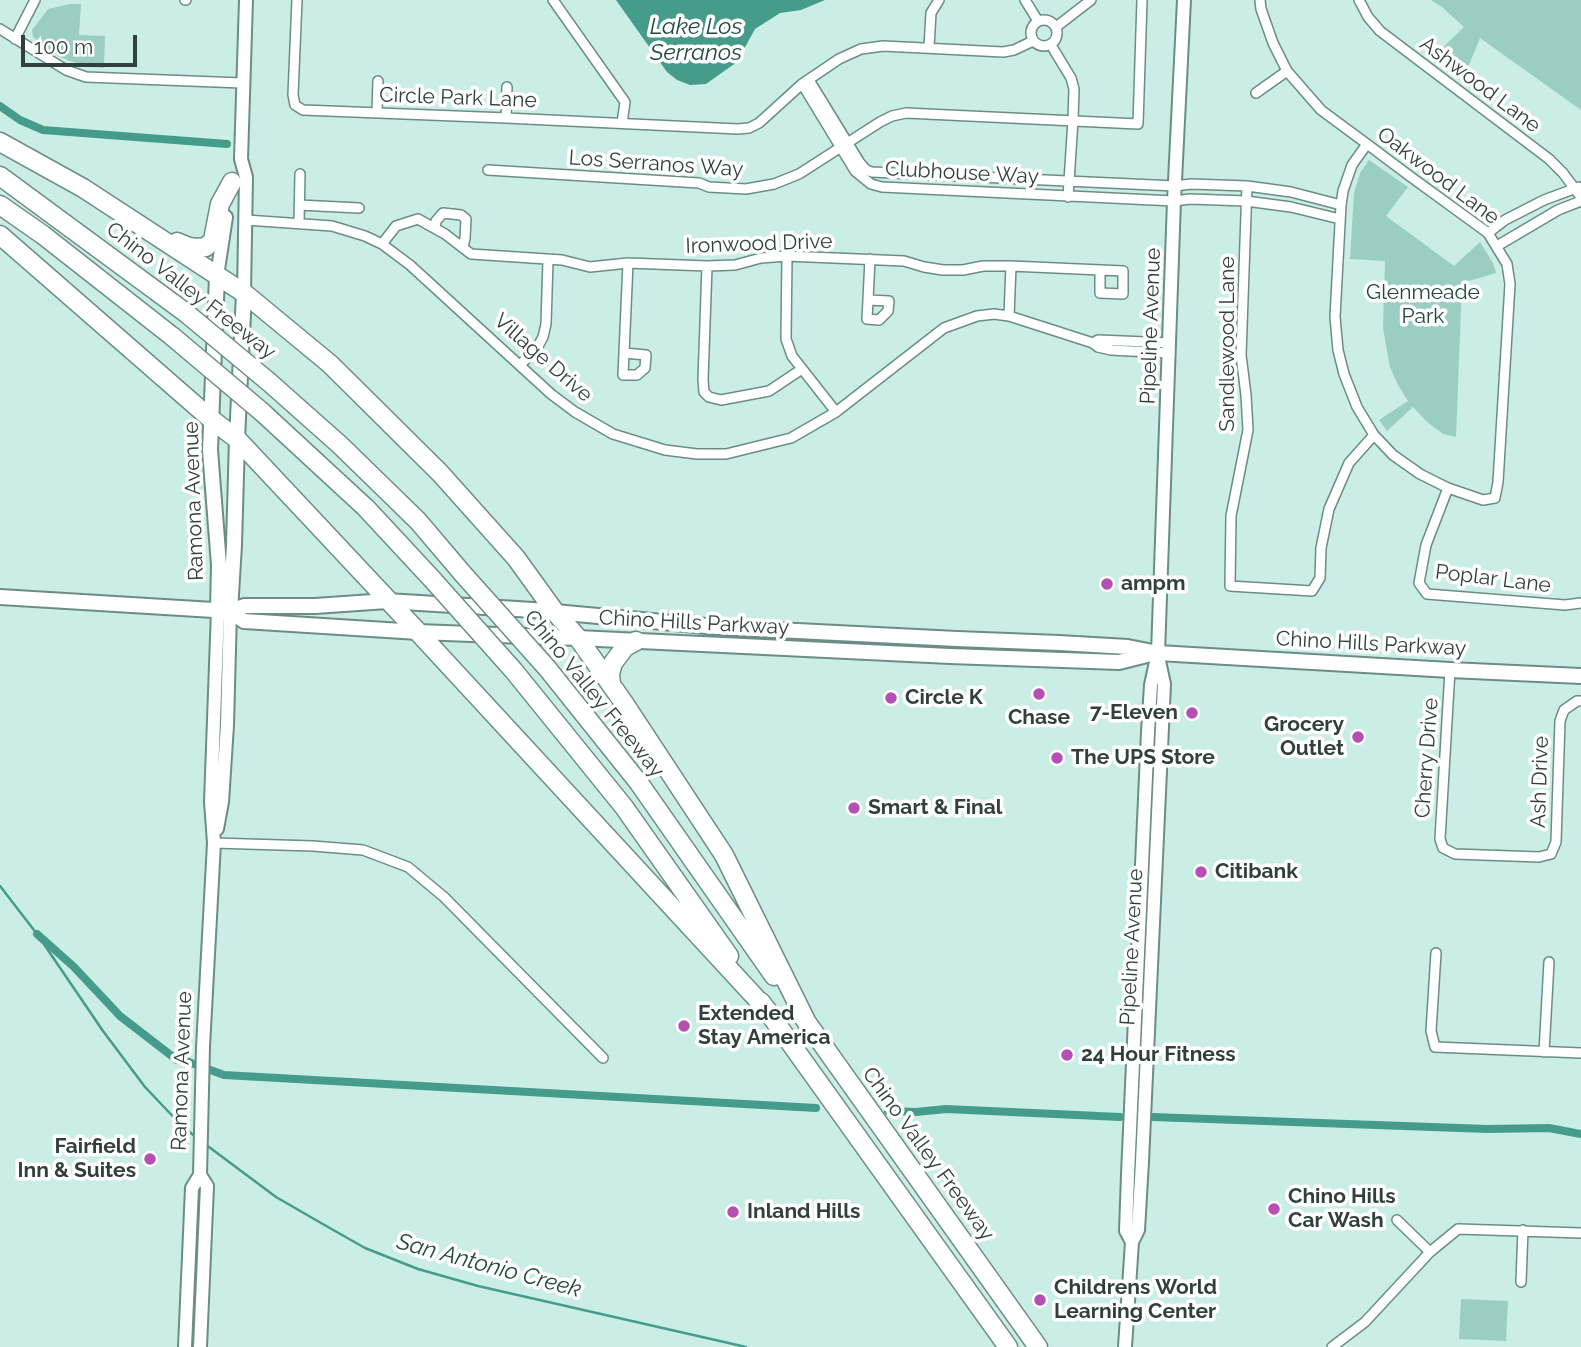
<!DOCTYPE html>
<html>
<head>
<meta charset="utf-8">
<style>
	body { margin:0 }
	#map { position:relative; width:1581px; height:1347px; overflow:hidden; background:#caeee5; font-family:Raleway,sans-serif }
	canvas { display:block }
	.scale { position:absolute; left:21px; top:35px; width:116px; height:32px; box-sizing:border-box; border:4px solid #31403c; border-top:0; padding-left:9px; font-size:21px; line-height:24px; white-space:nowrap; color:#31403c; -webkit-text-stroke:5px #fff; paint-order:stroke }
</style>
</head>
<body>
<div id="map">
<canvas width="1581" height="1347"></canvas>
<div class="scale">100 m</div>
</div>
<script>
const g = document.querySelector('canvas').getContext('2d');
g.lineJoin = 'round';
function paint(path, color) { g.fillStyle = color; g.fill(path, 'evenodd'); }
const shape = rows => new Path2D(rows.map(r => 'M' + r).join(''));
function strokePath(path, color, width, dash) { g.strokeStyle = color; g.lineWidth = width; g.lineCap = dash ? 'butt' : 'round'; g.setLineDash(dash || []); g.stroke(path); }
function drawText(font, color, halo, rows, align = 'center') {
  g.font = font + ' Raleway,sans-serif'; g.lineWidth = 7; g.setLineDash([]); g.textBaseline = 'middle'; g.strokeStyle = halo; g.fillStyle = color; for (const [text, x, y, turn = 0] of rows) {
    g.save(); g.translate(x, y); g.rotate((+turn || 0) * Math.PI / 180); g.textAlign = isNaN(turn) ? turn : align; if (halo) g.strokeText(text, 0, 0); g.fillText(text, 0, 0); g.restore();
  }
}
const green = shape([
	[1431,0,1581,0,1581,110,1480,38,1463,80,1432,58,1464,27,1442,7],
	[70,4,81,4,79,35,105,36,104,68,91,67,70,61,60,57,33,37,32,30,48,9],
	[1369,160,1408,187,1386,216,1454,266,1480,242,1493,263,1496,273,1462,283,1456,437,1443,434,1426,421,1413,407,1387,431,1379,420,1408,401,1398,385,1390,367,1386,346,1383,327,1385,261,1350,259,1354,193,1360,173],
	[1461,1299,1508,1301,1506,1341,1459,1339]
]);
const water = shape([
	[616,0,825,0,801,10,780,13,755,29,737,62,706,84,690,85,677,80,667,72]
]);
const stream = shape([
	[0,886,37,934,103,1031,145,1087,182,1126,197,1138],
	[205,1144,276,1197,321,1223,365,1248,418,1269,478,1286,746,1347]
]);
const canal = shape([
	[0,106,20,120,43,130,227,144],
	[37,934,74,967,120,1016,177,1060,186,1061,224,1075,816,1108],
	[888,1111,916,1112,946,1109,1120,1117],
	[1153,1117,1487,1129,1549,1128,1581,1134]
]);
const street = shape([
	[185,0,186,0],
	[297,0,293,95,295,105,303,110,506,118,738,129,749,128,759,123,802,84,839,59,861,49,883,46,1003,52,1014,50,1033,41],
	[553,0,625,102,622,123],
	[1025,0,1038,21],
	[1260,0,1261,9,1273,43,1287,71,1321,110,1367,144,1411,177,1488,233,1507,264,1510,284,1498,482,1495,498,1483,500,1448,488,1420,474,1393,455,1374,435,1357,407,1344,374,1338,350,1335,317,1341,205,1343,191,1352,165,1367,144],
	[1359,0,1368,17,1380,31,1549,159,1563,173,1581,197],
	'1031 33a13 13 0 1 1 26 0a13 13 0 1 1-26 0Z',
	[1056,27,1091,0],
	[0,29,66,70,86,77,242,83],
	[15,39,35,0],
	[1051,45,1071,78,1074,89,1073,120,1068,197],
	[929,47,931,13,939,0],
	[809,80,860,163,866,170,872,172,1175,186,1191,184,1247,186,1291,192,1341,205],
	[802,84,855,171,871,184,882,187,1174,201,1190,199,1246,201,1291,207,1340,219],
	[1256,93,1287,71],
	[377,112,378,81],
	[506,118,507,87],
	[488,170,699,183,709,187,746,189,774,184,799,174,880,122,892,116,906,113,1138,124,1142,0],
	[1247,186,1241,355,1246,395,1248,430,1231,516,1230,586,1312,591,1320,578,1321,548,1329,509,1349,463,1374,435],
	[299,205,359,208],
	[246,220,332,226,365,236,382,244,410,265,551,394,575,412,613,434,665,450,697,454,726,454,791,438,836,412,944,328,977,316,994,314,1009,316,1093,343,1098,347,1111,350,1170,353],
	[299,223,300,174],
	[435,228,436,221,443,213,461,215,466,219,465,238,463,248],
	[1488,233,1505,220,1544,200,1579,187],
	[382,244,396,226,418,219,445,234,471,254,562,260,590,267,628,263,707,266,735,265,761,258,787,256,904,261,924,267,943,270,963,270,983,266,1011,266,1123,271,1123,294,1100,293,1100,270],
	[1497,246,1558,210,1581,201],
	[787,256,786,339,792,356,836,412],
	[707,266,703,380,704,392,709,397,721,400,769,391,802,369],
	[868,300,889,301,888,311,879,320,867,319,868,300,870,259],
	[1009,316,1011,266],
	[1093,343,1098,340,1170,343],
	[624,353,646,355,645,368,637,375,623,375,624,353,628,263],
	[520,365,537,348,543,337,546,324,548,260],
	[1448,488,1426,545,1419,583,1427,594,1565,605,1581,603],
	[1450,670,1440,839,1443,848,1455,854,1539,857,1551,854,1556,842,1560,721,1564,710,1577,701,1581,701],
	[214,843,313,846,363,850,408,867,444,897,603,1058],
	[1436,953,1431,1031,1435,1047,1581,1053],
	[1544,1052,1549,962],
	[1397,1220,1430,1252],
	[1521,1282,1523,1230],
	[1332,1347,1365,1322,1430,1252,1458,1229,1581,1233]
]);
const secondary = shape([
	[217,276,226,217],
	[244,293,246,177,241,159,246,0],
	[217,829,222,802,227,725,230,611],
	[200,1175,207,1186,200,1347],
	[1132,1242,1126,1231,1128,1174,1148,732,1151,685,1158,653,1174,201,1184,0],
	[185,1347,192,1188,200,1175,203,1047,214,843,211,802,218,610],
	[1125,1347,1132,1242,1138,1230,1142,1162,1164,684,1159,661]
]);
const primary = shape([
	[217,276,210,450,219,565,218,610],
	[0,597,230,611,244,606,315,606,387,601,533,610,717,627,957,639,1059,643,1128,647,1158,653,1450,670,1581,676],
	[230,611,244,621,418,632,578,638,950,656,1119,662,1151,654],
	[230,611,234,545,237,439,244,293]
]);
const highway = shape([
	[0,142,83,188,244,293,330,364,440,473,516,558,555,612,578,638,624,703,724,855,808,1025],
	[0,176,186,313],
	[0,205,43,235,173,337],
	[0,235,211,419,237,439,418,632,768,1011],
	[177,242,189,247,196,248,206,247,213,240,220,204,232,182],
	[269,382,340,445,418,521,463,574],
	[262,412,366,508,432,579],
	[547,668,639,783,774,976],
	[514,671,624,807,729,956],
	[611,684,610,674,613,663,625,647,636,641],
	[761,1002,1008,1347],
	[803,1017,1038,1347]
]);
const highwayBridge = shape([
	[186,313,269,382],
	[173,337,262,412],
	[463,574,547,668],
	[432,579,514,671]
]);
const markers = [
	[1107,584,7,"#b64fb4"],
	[1039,694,7,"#b64fb4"],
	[891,698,7,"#b64fb4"],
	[1192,713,7,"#b64fb4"],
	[1358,737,7,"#b64fb4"],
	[1057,758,7,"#b64fb4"],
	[854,808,7,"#b64fb4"],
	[1201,872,7,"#b64fb4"],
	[684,1026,7,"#b64fb4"],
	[1067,1055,7,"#b64fb4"],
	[150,1159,7,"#b64fb4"],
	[1274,1209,7,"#b64fb4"],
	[733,1212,7,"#b64fb4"],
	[1040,1300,7,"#b64fb4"]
];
const streetNames = [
	["Ashwood Lane",1480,85,37],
	["Circle Park Lane",458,98,2],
	["Los Serranos Way",656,164,4],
	["Clubhouse Way",962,173,3],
	["Oakwood Lane",1438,176,37],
	["Ironwood Drive",759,244,-2],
	["Chino Valley Freeway",191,291,38],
	["Pipeline Avenue",1151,326,-88],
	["Sandlewood Lane",1228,344,-90],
	["Village Drive",543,358,41],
	["Ramona Avenue",194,501,-92],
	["Poplar Lane",1493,579,7],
	["Chino Hills Parkway",694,623,3],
	["Chino Hills Parkway",1371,644,3],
	["Chino Valley Freeway",594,694,51],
	["Cherry Drive",1427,758,-86],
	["Ash Drive",1540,782,-88],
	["Pipeline Avenue",1132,947,-87],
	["Ramona Avenue",182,1071,-88],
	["Chino Valley Freeway",928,1154,54]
];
const parkNames = [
	["Glenmeade",1423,293],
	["Park",1423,317]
];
const poiNames = [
	["ampm",1121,584],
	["Circle K",905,698],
	["7-Eleven",1178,713,"right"],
	["Chase",1039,718,"center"],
	["Grocery",1344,725,"right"],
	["Outlet",1344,749,"right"],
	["The UPS Store",1071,758],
	["Smart & Final",868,808],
	["Citibank",1215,872],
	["Extended",698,1014],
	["Stay America",698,1038],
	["24 Hour Fitness",1081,1055],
	["Fairfield",136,1147,"right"],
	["Inn & Suites",136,1171,"right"],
	["Chino Hills",1288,1197],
	["Car Wash",1288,1221],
	["Inland Hills",747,1212],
	["Childrens World",1054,1288],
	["Learning Center",1054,1312]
];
const waterNames = [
	["Lake Los",696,27],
	["Serranos",696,53],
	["San Antonio Creek",489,1266,15]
];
paint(green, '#9bcec2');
paint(water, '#459c8b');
strokePath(stream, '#459c8b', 2.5);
strokePath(canal, '#459c8b', 8);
strokePath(street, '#6b8d85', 12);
strokePath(secondary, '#6b8d85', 16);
strokePath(primary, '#6b8d85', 18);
strokePath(highway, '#6b8d85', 21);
strokePath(street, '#fff', 9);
strokePath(secondary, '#fff', 12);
strokePath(primary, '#fff', 14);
strokePath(highway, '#fff', 18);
strokePath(highwayBridge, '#6b8d85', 21, []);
strokePath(highwayBridge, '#fff', 18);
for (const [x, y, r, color] of markers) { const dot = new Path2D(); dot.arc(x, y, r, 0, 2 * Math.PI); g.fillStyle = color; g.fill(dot); strokePath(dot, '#fff', 2.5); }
drawText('21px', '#31403c', '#fff', streetNames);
drawText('21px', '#1f473e', '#fff', parkNames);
drawText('bold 21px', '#31403c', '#fff', poiNames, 'left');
drawText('italic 23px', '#20483f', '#fff', waterNames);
</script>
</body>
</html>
